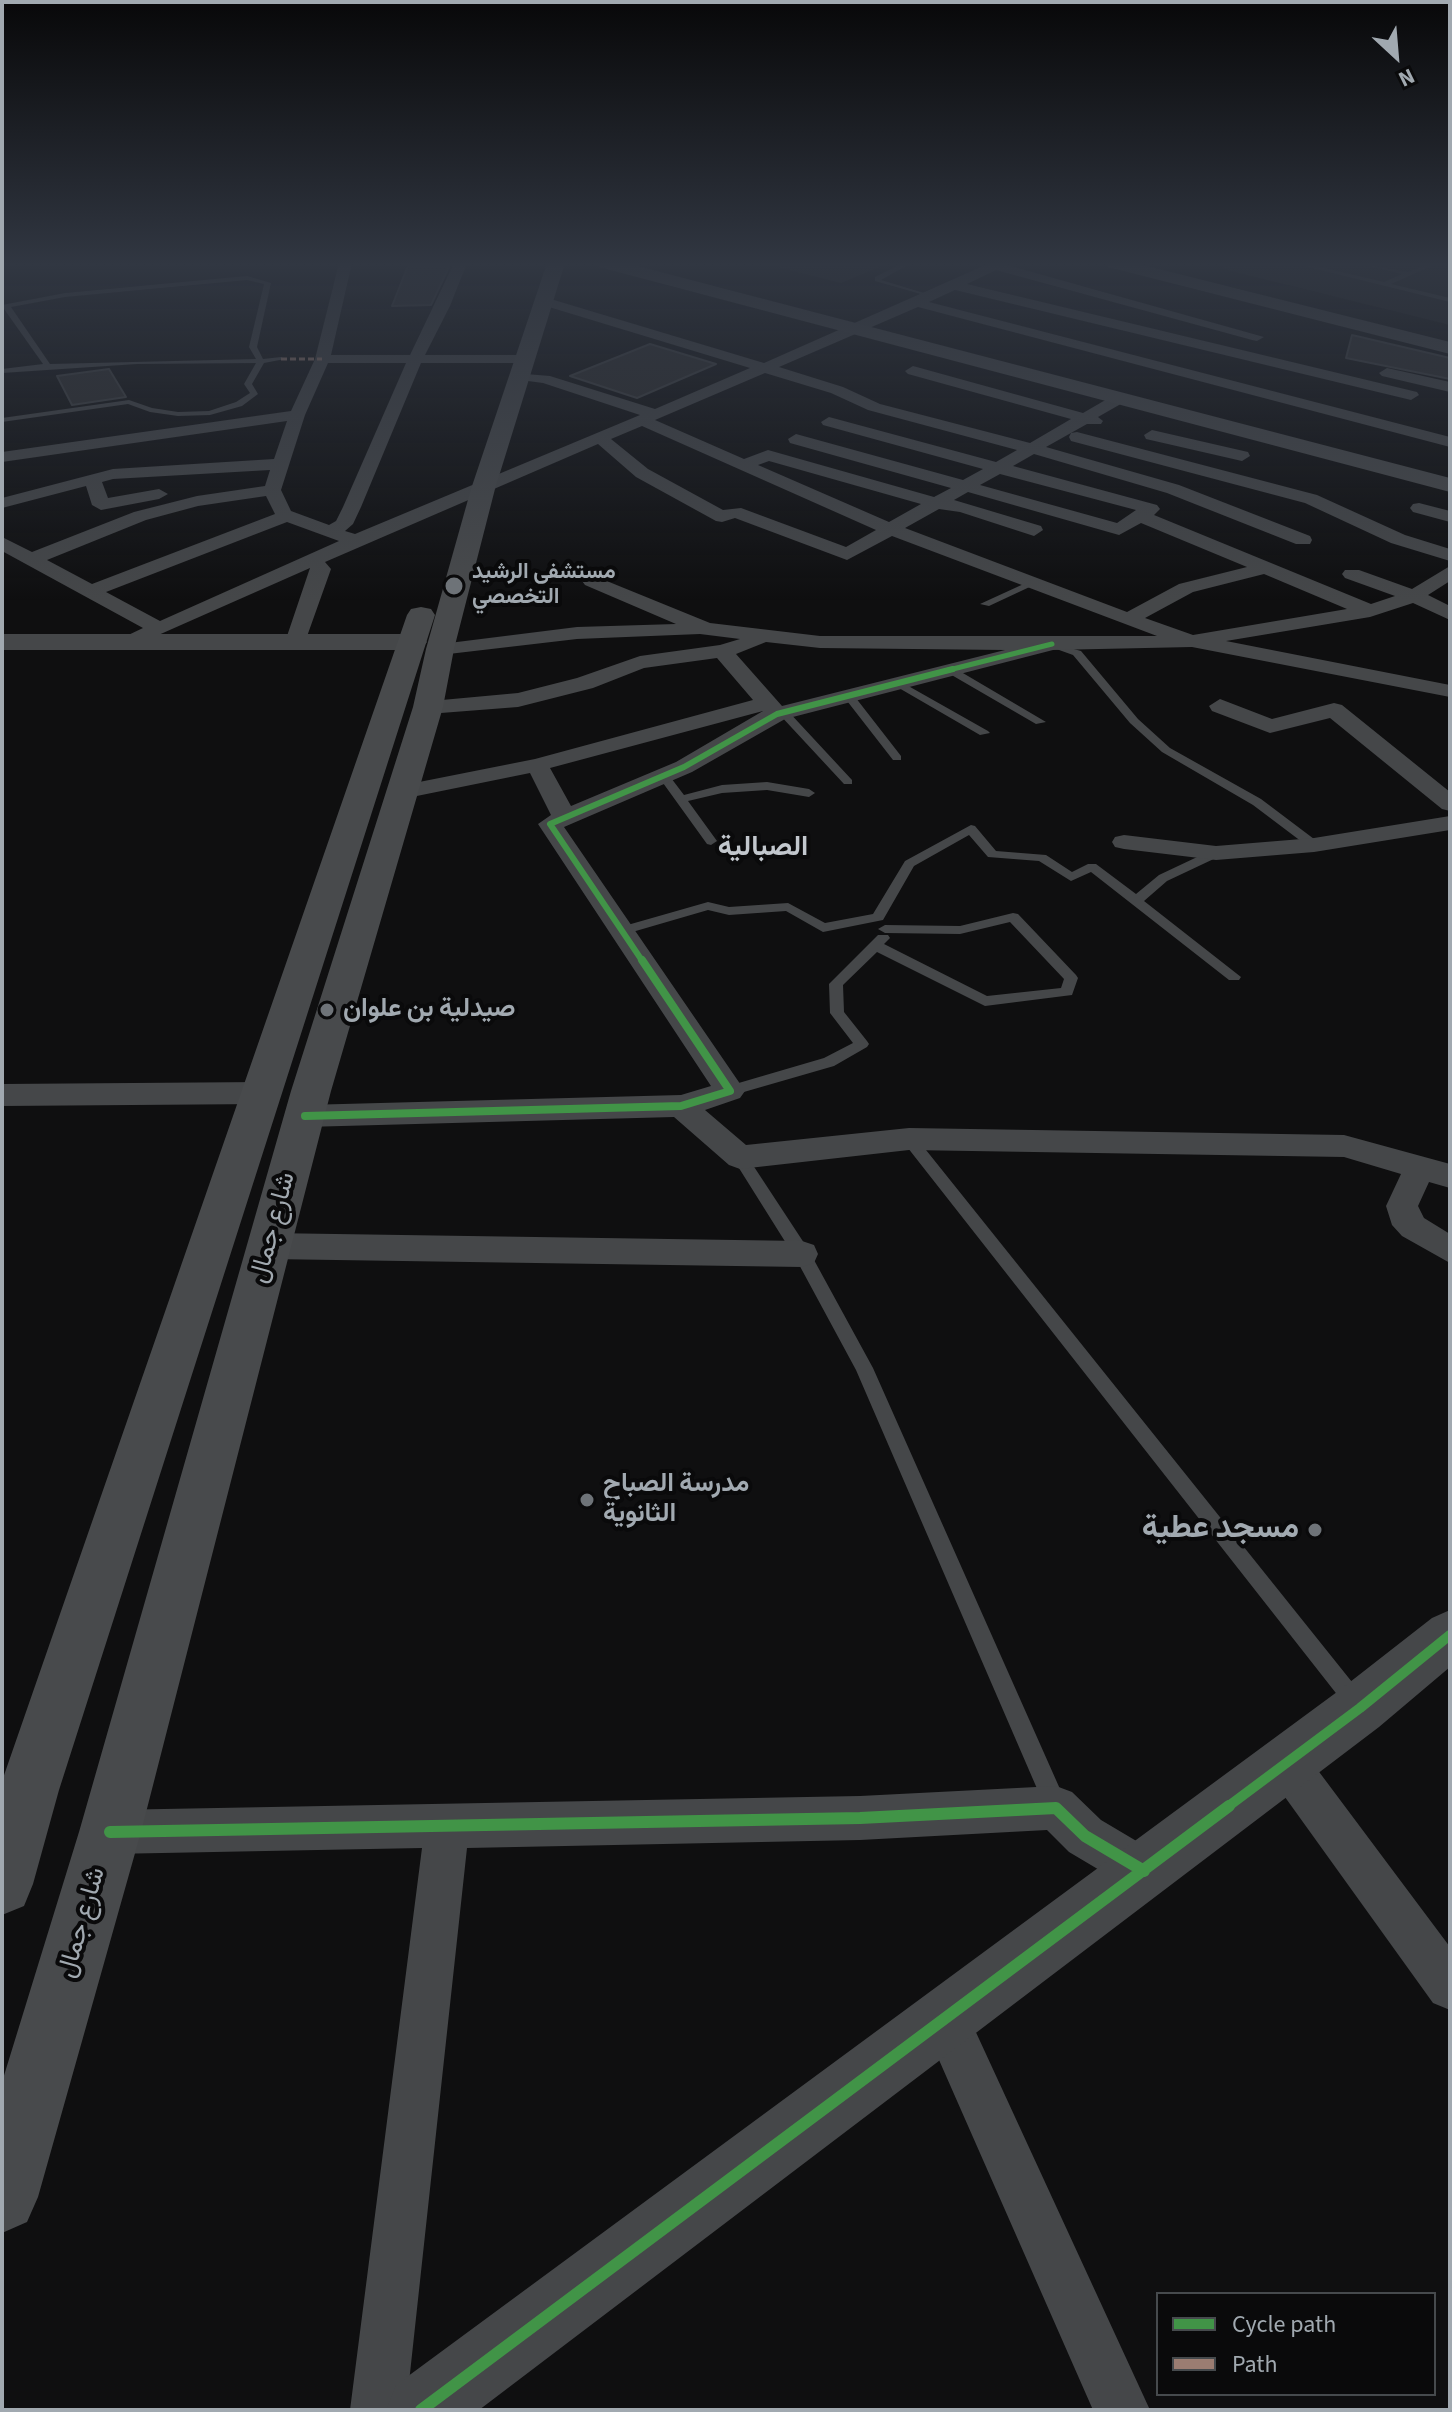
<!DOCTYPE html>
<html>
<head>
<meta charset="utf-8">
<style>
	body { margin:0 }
	#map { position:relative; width:1452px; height:2412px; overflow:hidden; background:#0f0f10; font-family:"Source Sans 3",sans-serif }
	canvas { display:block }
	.frame { position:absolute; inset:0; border:4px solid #a1a9b0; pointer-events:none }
	.legend { position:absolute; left:1156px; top:2292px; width:280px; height:104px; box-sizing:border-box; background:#0a0a0b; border:2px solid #464a4d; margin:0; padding:10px 14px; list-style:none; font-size:24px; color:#a1a9b0 }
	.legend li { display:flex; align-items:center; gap:16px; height:40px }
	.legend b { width:40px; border:2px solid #464a4d }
	.north { position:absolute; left:1356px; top:16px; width:80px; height:80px; -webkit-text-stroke:6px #0a0a0b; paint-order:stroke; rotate:154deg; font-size:22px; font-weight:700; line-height:32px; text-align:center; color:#a1a9b0 }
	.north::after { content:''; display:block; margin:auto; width:28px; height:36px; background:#a1a9b0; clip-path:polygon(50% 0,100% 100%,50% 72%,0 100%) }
</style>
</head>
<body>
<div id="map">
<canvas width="1452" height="2412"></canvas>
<div class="frame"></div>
<ul class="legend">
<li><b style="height:10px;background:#419447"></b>Cycle path</li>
<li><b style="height:10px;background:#9b7d72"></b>Path</li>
</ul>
<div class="north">N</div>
</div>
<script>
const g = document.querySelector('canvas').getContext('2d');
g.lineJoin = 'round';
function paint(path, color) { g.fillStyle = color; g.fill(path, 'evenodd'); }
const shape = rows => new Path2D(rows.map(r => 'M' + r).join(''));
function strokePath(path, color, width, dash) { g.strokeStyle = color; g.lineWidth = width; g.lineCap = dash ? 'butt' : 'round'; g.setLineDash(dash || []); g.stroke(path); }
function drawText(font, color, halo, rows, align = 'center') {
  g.font = font + ' "Source Sans 3",Vazirmatn,sans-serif'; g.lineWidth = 8; g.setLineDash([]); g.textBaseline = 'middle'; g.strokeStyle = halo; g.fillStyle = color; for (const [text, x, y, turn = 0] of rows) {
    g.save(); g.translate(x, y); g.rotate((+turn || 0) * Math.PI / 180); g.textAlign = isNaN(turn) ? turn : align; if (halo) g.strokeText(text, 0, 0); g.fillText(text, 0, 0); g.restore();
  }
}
const built = shape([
	[762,263,889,263,841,283],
	[1214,263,1450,263,1450,325,1231,271]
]);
const building = shape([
	[409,263,451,263,431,305,392,306,409,263],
	[1352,335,1450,358,1450,379,1346,358,1352,335],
	[650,344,716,364,637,398,570,376,650,344],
	[109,369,126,397,72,405,57,376,109,369]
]);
const service = shape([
	[903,263,911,263,881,280,931,295,931,297,875,281,875,277,903,263],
	[1292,263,1303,263,1384,282,1402,274,1357,263,1408,272,1430,263,1438,263,1391,284,1450,298,1450,302,1292,263],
	[247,276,271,283,257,347,263,359,281,357,285,359,264,363,252,384,258,394,242,406,210,415,178,416,150,412,128,404,2,422,2,418,129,400,152,408,178,412,209,411,236,402,250,393,244,384,256,363,137,364,2,373,2,369,43,364,4,309,2,309,2,305,65,293,247,276],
	[247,280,264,284,249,347,256,359,50,364,11,307,65,297,247,280],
	[1028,582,1036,584,989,606,980,604,1028,582],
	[1048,642,1081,651,1138,719,1170,748,1261,799,1318,842,1318,848,1310,848,1253,805,1162,752,1130,723,1073,655,1048,646,1048,642],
	[943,666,951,666,1046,722,1036,724,943,670,943,666],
	[896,679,988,731,990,733,980,735,892,684,892,680,896,679],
	[844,693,852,693,901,756,901,760,893,760,844,697,844,693],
	[779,710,787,710,852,780,852,784,844,784,779,714,779,710],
	[664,772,668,774,684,795,722,785,767,782,809,789,815,793,809,797,767,790,722,793,688,801,717,841,711,845,707,844,658,776,664,772],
	[971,825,975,826,996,851,1046,855,1072,872,1088,864,1096,864,1136,894,1159,875,1212,850,1220,850,1220,856,1167,881,1144,901,1241,977,1239,980,1229,980,1091,872,1071,881,1039,861,988,857,969,835,914,866,883,920,823,932,786,911,729,915,708,910,622,935,615,931,617,928,708,902,729,907,788,903,825,923,873,914,905,861,971,825],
	[1013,913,1018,914,1076,975,1078,978,1072,995,985,1006,877,952,843,985,844,1012,867,1041,869,1044,867,1047,834,1066,730,1096,725,1095,723,1091,725,1087,824,1058,853,1043,830,1013,829,984,878,935,888,935,890,938,884,944,987,996,1061,988,1064,979,1010,922,960,934,885,933,878,929,885,925,960,926,1013,913],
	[909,1133,914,1135,1364,1697,1368,1704,1364,1711,1357,1715,1350,1711,904,1143,901,1139,909,1133],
	[740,1151,745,1153,808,1249,873,1368,1064,1798,1067,1806,1064,1814,1056,1817,1048,1814,856,1370,796,1259,732,1157,740,1151]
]);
const minor = shape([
	[339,263,352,263,331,355,410,355,454,263,467,263,450,306,425,355,524,355,531,359,524,363,421,363,361,507,353,524,345,531,355,534,640,415,543,383,513,379,513,373,550,376,655,409,750,368,539,304,539,298,544,297,764,363,990,263,1008,263,1007,265,1264,337,1257,341,1252,340,996,270,967,284,1417,392,1419,395,1411,400,955,290,929,302,1450,437,1450,447,918,307,779,367,843,387,880,404,1030,443,1071,419,908,374,905,371,913,366,1083,413,1114,395,1126,395,1126,401,1098,417,1103,421,1101,424,1087,424,1046,447,1179,485,1310,536,1312,540,1310,544,1296,544,1167,493,1034,454,1013,466,1157,505,1160,509,1154,515,1371,604,1395,596,1345,578,1342,574,1345,570,1359,570,1412,589,1450,566,1450,581,1428,595,1450,606,1450,620,1413,603,1370,617,1226,641,1450,685,1450,697,1192,647,1053,650,785,719,692,772,564,827,745,1091,740,1098,705,1110,746,1145,909,1128,1344,1135,1450,1164,1450,1188,1429,1182,1418,1206,1424,1218,1450,1234,1450,1263,1402,1236,1392,1225,1386,1206,1401,1174,1344,1157,909,1150,740,1169,729,1165,674,1117,305,1127,294,1124,290,1116,294,1108,305,1105,681,1095,711,1086,538,824,551,815,530,773,402,799,394,797,390,792,394,787,535,759,753,700,717,658,644,668,593,688,518,707,428,714,420,712,417,707,420,702,518,693,577,678,640,656,720,645,740,639,700,634,577,639,440,655,433,653,430,649,433,645,577,627,676,624,585,585,582,581,585,577,592,575,710,623,820,636,1157,636,892,536,847,560,735,518,722,522,716,521,636,477,598,444,325,562,331,569,305,642,295,648,285,642,310,568,129,648,119,642,122,638,143,628,2,551,2,537,32,552,134,512,197,496,265,486,270,470,113,479,102,482,108,498,159,489,168,494,159,499,101,510,92,505,86,486,2,508,2,498,113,469,274,459,287,421,2,462,2,452,291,411,315,359,339,263],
	[328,363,406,363,343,507,336,521,329,525,291,511,281,490,305,415,328,363],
	[765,373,831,393,868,410,1017,450,996,462,829,417,821,422,823,425,983,469,963,480,796,434,788,439,790,443,951,488,934,497,768,450,744,459,655,420,765,373],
	[642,426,876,530,846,547,741,508,723,510,648,469,611,439,642,426],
	[769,461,921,504,889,522,758,465,769,461],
	[1000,474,1136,510,1117,523,980,485,1000,474],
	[968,492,1119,535,1141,523,1247,567,1179,584,1127,612,905,528,939,509,960,512,1034,536,1043,530,1041,526,954,500,968,492],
	[266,496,275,514,92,584,47,560,146,520,198,506,266,496],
	[287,522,339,541,160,621,106,592,287,522],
	[1264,574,1347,609,1193,635,1145,618,1193,592,1264,574],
	[766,642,820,648,1005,650,782,706,736,654,766,642],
	[763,711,676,762,571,806,550,768,763,711],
	[1387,368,1450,382,1450,392,1382,376,1379,373,1387,368],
	[1152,430,1248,452,1250,456,1242,461,1146,439,1144,435,1152,430],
	[1077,432,1317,495,1405,535,1450,549,1450,561,1391,543,1305,503,1071,441,1069,437,1071,433,1077,432],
	[1419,503,1450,511,1450,522,1413,512,1410,508,1413,504,1419,503],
	[1220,699,1272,719,1334,703,1342,705,1450,792,1450,811,1442,809,1330,718,1270,733,1212,711,1209,706,1220,699],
	[1450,816,1450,830,1314,852,1216,860,1124,849,1115,847,1112,842,1115,837,1124,835,1216,846,1314,838,1450,816],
	[263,1082,274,1086,278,1093,274,1100,263,1104,2,1106,2,1084,263,1082],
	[269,1233,802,1241,814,1245,818,1254,814,1263,802,1267,269,1259,257,1255,253,1246,257,1237,269,1233],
	[1287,1742,1302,1749,1450,1947,1450,2010,1433,2003,1272,1779,1265,1764,1272,1749,1287,1742],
	[1056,1786,1072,1792,1101,1820,1160,1855,1167,1871,1160,1887,1144,1894,1128,1887,1069,1852,1047,1830,860,1840,467,1848,406,2410,350,2410,422,1848,110,1854,94,1848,88,1832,94,1816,110,1810,860,1796,1056,1786],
	[945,1995,962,2002,1150,2410,1093,2410,921,2019,928,2002,945,1995]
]);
const tertiary = shape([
	[2,634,414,634,423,637,427,642,423,647,414,650,2,650,2,634],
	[1450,1610,1450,1667,1379,1727,479,2410,386,2410,396,2385,1341,1689,1432,1618,1450,1610]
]);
const primary = shape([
	[547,263,565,263,495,489,454,649,443,707,331,1091,141,1832,38,2197,27,2222,2,2233,2,2082,79,1832,291,1091,413,707,426,649,471,489,547,263],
	[596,263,626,263,1450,478,1450,492,599,267,596,263],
	[1105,263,1135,263,1450,342,1450,354,1108,267,1105,263],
	[421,607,431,609,435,615,59,1790,33,1884,24,1906,2,1915,2,1781,407,615,411,609,421,607]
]);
const quiet = shape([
	[281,359,322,359]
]);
const cyclewayFar4 = shape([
	[945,671,1052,644]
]);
const cyclewayFar3 = shape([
	[643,962,550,824,684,767,777,714,953,669]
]);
const cyclewayFar2 = shape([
	[305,1116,681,1106,730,1091,642,960]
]);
const cyclewayFar1 = shape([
	[1053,1808,1056,1808],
	[1226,1808,1360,1708,1450,1635]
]);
const cycleway = shape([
	[110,1832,860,1818,1056,1808,1085,1836,1144,1871],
	[421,2410,1229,1806]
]);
const markers = [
	[454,586,10,"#6e7378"],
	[327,1010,8,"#6e7378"],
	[587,1500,8,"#6e7378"],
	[1315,1530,8,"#6e7378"]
];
const farPoinames = [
	["مستشفى الرشيد",472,573],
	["التخصصي",472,598]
];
const poiNames = [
	["صيدلية بن علوان",343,1010],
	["مدرسة الصباح",603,1485],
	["الثانوية",603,1515]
];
const streetNames = [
	["شارع جمال",274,1228,-75],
	["شارع جمال",83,1923,-74]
];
const farDistrictnames = [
	["الصبالية",763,849]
];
const nearPoinames = [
	["مسجد عطية",1299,1530]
];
paint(built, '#1c1d1e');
paint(building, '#2d2d2e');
strokePath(building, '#3f4143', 2);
paint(service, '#454749');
paint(minor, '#454749');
paint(tertiary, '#454749');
paint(primary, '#484a4c');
strokePath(quiet, '#9b7d72', 3, [6, 3]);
strokePath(cyclewayFar4, '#419447', 5);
strokePath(cyclewayFar3, '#419447', 6);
strokePath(cyclewayFar2, '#419447', 8);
strokePath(cyclewayFar1, '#419447', 10);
strokePath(cycleway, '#419447', 12);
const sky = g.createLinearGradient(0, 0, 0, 601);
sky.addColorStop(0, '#080809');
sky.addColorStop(0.44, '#313742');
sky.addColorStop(1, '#31374200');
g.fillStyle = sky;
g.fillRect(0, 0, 1452, 601);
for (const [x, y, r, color] of markers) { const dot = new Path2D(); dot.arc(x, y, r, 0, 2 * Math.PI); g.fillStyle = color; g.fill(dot); strokePath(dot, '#0a0a0b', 3); }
drawText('bold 22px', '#a1a9b0', '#0a0a0b', farPoinames, 'left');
drawText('bold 26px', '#a1a9b0', '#0a0a0b', poiNames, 'left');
drawText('26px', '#a1a9b0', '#0a0a0b', streetNames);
drawText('bold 28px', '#c2c7cd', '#0a0a0b', farDistrictnames);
drawText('bold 32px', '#a1a9b0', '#0a0a0b', nearPoinames, 'right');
</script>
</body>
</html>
